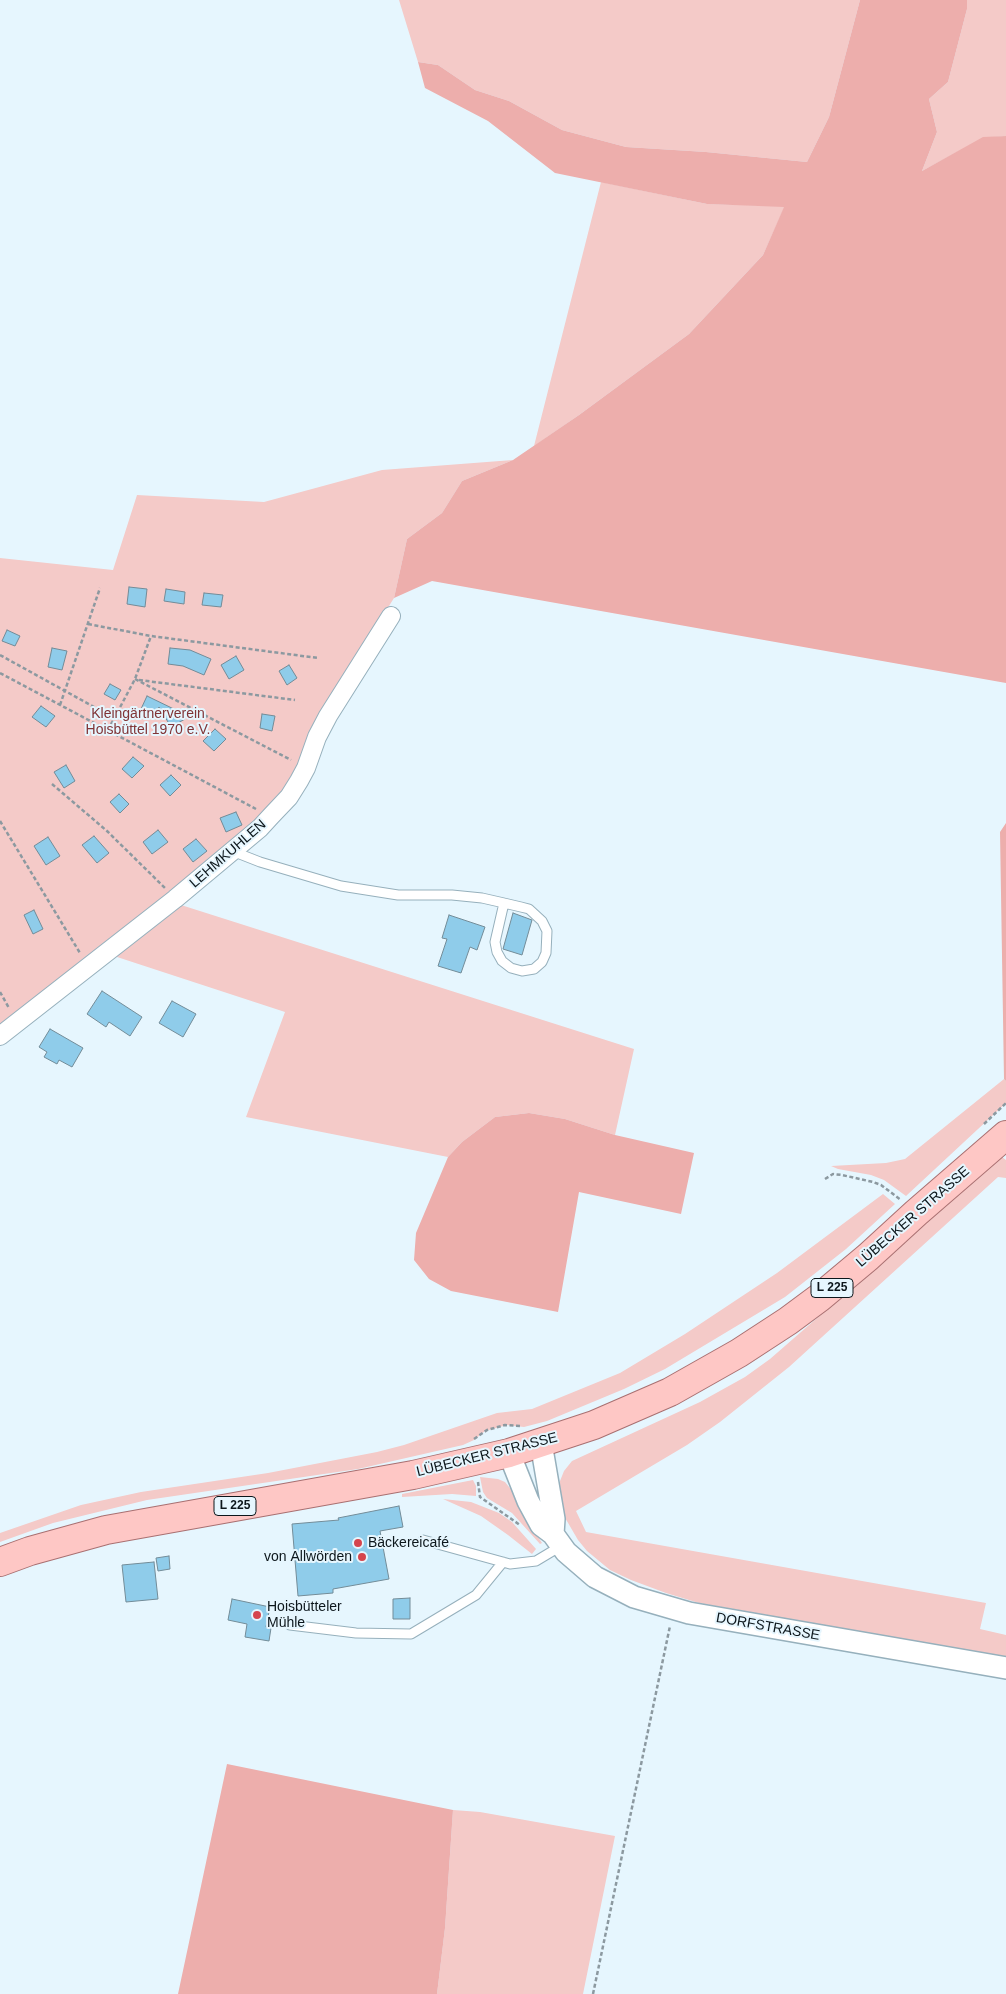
<!DOCTYPE html>
<html>
<head>
<meta charset="utf-8">
<style>
	body { margin:0 }
	canvas { display:block; background:#e6f6fe }
</style>
</head>
<body>
<canvas width="1006" height="1994"></canvas>
<script>
const g = document.querySelector('canvas').getContext('2d');
g.lineJoin = 'round';
function paint(path, color) { g.fillStyle = color; g.fill(path, 'evenodd'); }
const shape = rows => new Path2D(rows.map(r => 'M' + r).join(''));
function strokePath(path, color, width, dash) { g.strokeStyle = color; g.lineWidth = width; g.lineCap = dash ? 'butt' : 'round'; g.setLineDash(dash || []); g.stroke(path); }
function drawText(font, color, halo, rows, align = 'center') {
  g.font = font + ' Arial,sans-serif'; g.lineWidth = 4; g.setLineDash([]); g.textBaseline = 'middle'; g.strokeStyle = halo; g.fillStyle = color; for (const [text, x, y, turn = 0] of rows) {
    g.save(); g.translate(x, y); g.rotate((+turn || 0) * Math.PI / 180); g.textAlign = isNaN(turn) ? turn : align; if (halo) g.strokeText(text, 0, 0); g.fillText(text, 0, 0); g.restore();
  }
}
const green = shape([
	[399,0,860,0,829,117,807,162,706,152,626,147,562,130,509,101,475,90,438,65,418,62],
	[967,0,1006,0,1006,136,983,138,922,171,937,132,929,99,948,82,967,9],
	[601,182,707,204,785,206,763,255,689,334,579,415,534,446],
	[513,460,462,481,442,513,407,539,394,598,314,726,296,778,270,814,97,948,0,1025,0,558,113,570,137,495,264,502,382,470],
	[181,905,634,1049,615,1135,565,1119,529,1113,495,1117,462,1142,448,1157,246,1117,285,1012,114,956],
	[1004,1079,1006,1081,1006,1103,906,1196,884,1180,871,1175,838,1169,831,1166,886,1163,905,1159],
	[1002,1157,1006,1160,1006,1178,998,1177,789,1367,720,1422,687,1445,576,1511,586,1532,986,1603,980,1629,1006,1635,1006,1657,699,1603,666,1593,631,1580,610,1570,587,1551,578,1540,564,1516,559,1492,560,1481,564,1471,572,1461,700,1402,745,1377,770,1359],
	[883,1194,895,1204,846,1249,785,1297,665,1369,624,1389,547,1421,524,1427,507,1425,485,1431,474,1440,463,1445,358,1469,147,1500,53,1523,0,1542,0,1533,81,1505,141,1492,268,1473,377,1452,404,1445,497,1413,532,1409,620,1373,685,1334,777,1273],
	[480,1477,498,1479,505,1482,518,1498,534,1531,542,1543,540,1544,512,1513,487,1498,483,1492],
	[473,1480,476,1486,476,1496,452,1494,402,1497,402,1494],
	[443,1499,471,1502,499,1513,512,1522,536,1549,532,1554,508,1535,481,1516],
	[453,1810,480,1812,615,1836,583,1994,437,1994,445,1928]
]);
const forest = shape([
	[860,0,967,0,967,9,948,82,929,99,937,132,922,171,983,137,1006,136,1006,683,432,581,394,598,407,539,442,513,462,481,513,460,579,415,689,334,763,255,784,207,707,204,555,173,488,121,425,88,418,62,438,65,475,90,509,101,562,130,626,147,706,152,807,162,829,117],
	[1006,823,1006,1081,1004,1079,1000,832],
	[529,1113,565,1119,615,1135,694,1153,681,1214,579,1192,558,1312,451,1291,429,1279,414,1260,416,1233,448,1157,462,1142,495,1117],
	[227,1764,453,1810,445,1928,437,1994,178,1994]
]);
const building = shape([
	[129,587,147,589,145,607,127,604,129,587],
	[166,589,185,592,184,604,164,601,166,589],
	[204,593,223,595,221,607,202,605,204,593],
	[7,630,20,636,15,646,2,641,7,630],
	[52,648,67,651,62,670,48,667,52,648],
	[170,648,190,650,211,659,204,675,183,666,168,664,170,648],
	[236,656,244,670,229,679,221,665,236,656],
	[289,665,297,678,287,685,279,671,289,665],
	[110,684,121,690,115,700,104,694,110,684],
	[147,696,180,712,185,719,171,727,159,707,154,715,141,709,147,696],
	[41,706,55,716,46,727,32,717,41,706],
	[262,714,275,716,272,731,260,728,262,714],
	[215,729,226,739,214,751,203,741,215,729],
	[133,757,144,766,132,778,122,769,133,757],
	[66,765,75,781,64,788,54,772,66,765],
	[171,775,181,785,170,796,160,785,171,775],
	[119,794,129,804,120,813,110,802,119,794],
	[236,812,242,825,226,832,220,818,236,812],
	[158,830,168,842,152,854,143,842,158,830],
	[94,836,109,853,97,863,82,845,94,836],
	[48,837,60,856,46,865,34,846,48,837],
	[196,839,207,851,193,862,183,849,196,839],
	[34,910,43,929,33,934,24,915,34,910],
	[513,913,532,920,522,955,503,949,513,913],
	[449,915,485,927,477,950,470,947,461,973,438,966,447,939,442,938,449,915],
	[102,991,142,1017,130,1036,109,1022,106,1027,87,1014,102,991],
	[172,1001,196,1014,183,1037,159,1023,172,1001],
	[50,1029,83,1048,72,1067,59,1060,57,1064,44,1057,47,1052,39,1047,50,1029],
	[399,1506,403,1527,380,1531,389,1579,333,1589,333,1593,298,1596,292,1524,339,1520,338,1518,399,1506],
	[169,1556,170,1569,158,1571,156,1558,169,1556],
	[154,1562,158,1599,126,1602,122,1565,154,1562],
	[410,1598,410,1619,393,1619,393,1599,410,1598],
	[232,1599,270,1607,266,1627,271,1628,269,1641,245,1637,247,1624,228,1620,232,1599]
]);
const path = shape([
	[88,624,151,636,318,658],
	[0,655,114,718],
	[0,673,256,809],
	[135,679,291,760],
	[139,680,295,700],
	[60,705,100,588],
	[108,730,135,679,151,636],
	[52,784,107,831,165,888],
	[0,821,80,953],
	[0,992,9,1008],
	[984,1124,1006,1103],
	[825,1179,833,1174,842,1175,873,1182,881,1185,901,1200],
	[474,1439,487,1430,505,1425,520,1426],
	[478,1482,480,1497,520,1525],
	[593,1994,670,1626]
]);
const service = shape([
	[232,851,260,862,341,886,398,895,452,895,482,898,504,903,521,907,529,909,542,921,547,931,546,953,542,962,534,969,522,971,511,968,502,961,497,952,495,942,504,903],
	[423,1540,510,1564,536,1561,561,1546],
	[290,1625,356,1633,411,1634,476,1595,503,1562]
]);
const minor = shape([
	[0,1036,175,899,260,828,271,816,289,797,299,781,306,768,317,737,328,716,391,616]
]);
const tertiary = shape([
	[541,1443,554,1519,553,1534],
	[509,1453,528,1501,541,1525,553,1534,566,1552,595,1577,634,1597,689,1613,1006,1668]
]);
const primary = shape([
	[0,1562,30,1551,106,1530,413,1475,509,1453,594,1425,670,1392,739,1353,788,1321,819,1298,868,1257,916,1213,1006,1135]
]);
const markers = [
	[358,1543,5,"#d5454d"],
	[362,1557,5,"#d5454d"],
	[257,1615,5,"#d5454d"]
];
const shields = [
	[832,1288,42],
	[235,1506,42]
];
const shieldNames = [
	["L 225",832,1288],
	["L 225",235,1506]
];
const parkNames = [
	["Kleingärtnerverein",148,714],
	["Hoisbüttel 1970 e.V.",148,730]
];
const streetNames = [
	["LEHMKUHLEN",228,854,-41],
	["LÜBECKER STRASSE",913,1217,-41],
	["LÜBECKER STRASSE",487,1455,-14],
	["DORFSTRASSE",768,1627,10]
];
const poiNames = [
	["Bäckereicafé",368,1543],
	["von Allwörden",352,1557,"right"],
	["Hoisbütteler",267,1607],
	["Mühle",267,1623]
];
paint(green, '#f4cac8');
paint(forest, '#edaeac');
paint(building, '#8fccea');
strokePath(building, '#738c98', 1);
strokePath(service, '#96b0bc', 11);
strokePath(minor, '#96b0bc', 20);
strokePath(tertiary, '#96b0bc', 24);
strokePath(primary, '#a97071', 30);
strokePath(path, '#8c99a0', 2.5, [4, 2.5]);
strokePath(service, '#fff', 9);
strokePath(minor, '#fff', 18);
strokePath(tertiary, '#fff', 21);
strokePath(primary, '#fec7c5', 28);
for (const [x, y, r, color] of markers) { const dot = new Path2D(); dot.arc(x, y, r, 0, 2 * Math.PI); g.fillStyle = color; g.fill(dot); strokePath(dot, '#e6f6fe', 2); }
for (const [x, y, w] of shields) { const box = new Path2D(); box.roundRect(x - w / 2, y - 9.5, w, 19, 4); g.fillStyle = '#e6f6fe'; g.fill(box); strokePath(box, '#0c161b', 1); }
drawText('bold 12px', '#0c161b', null, shieldNames);
drawText('14px', '#803436', '#e6f6fe', parkNames);
drawText('14px', '#0c161b', '#e6f6fe', streetNames);
drawText('14px', '#0c161b', '#e6f6fe', poiNames, 'left');
</script>
</body>
</html>
